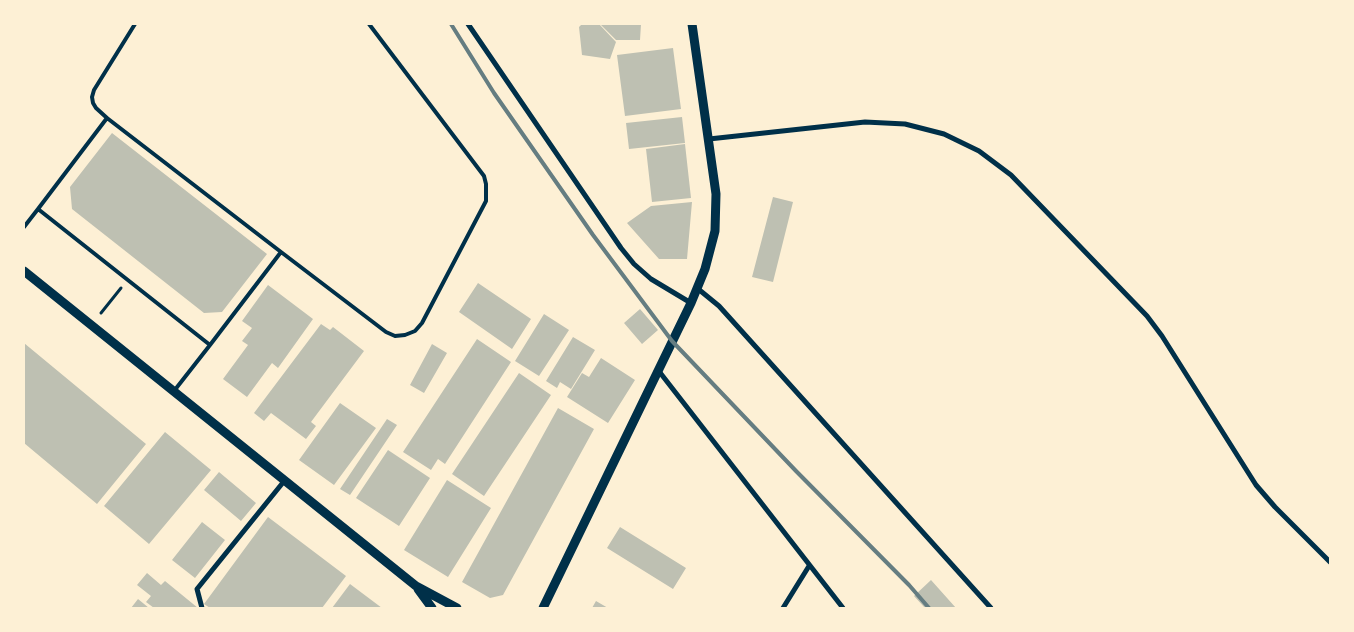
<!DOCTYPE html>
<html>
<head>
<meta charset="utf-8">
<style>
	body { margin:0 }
	#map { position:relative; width:1354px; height:632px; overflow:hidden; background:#fdf0d5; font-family:Figtree,sans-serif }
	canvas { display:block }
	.frame { position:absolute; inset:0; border:25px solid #fdf0d5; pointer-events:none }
</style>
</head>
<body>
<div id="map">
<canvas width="1354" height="632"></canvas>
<div class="frame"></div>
</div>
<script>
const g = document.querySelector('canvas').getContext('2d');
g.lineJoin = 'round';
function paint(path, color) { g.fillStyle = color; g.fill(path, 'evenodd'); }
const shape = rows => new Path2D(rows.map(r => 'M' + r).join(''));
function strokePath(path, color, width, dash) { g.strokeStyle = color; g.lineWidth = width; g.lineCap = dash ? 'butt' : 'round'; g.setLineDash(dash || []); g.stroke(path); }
const building = shape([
	[582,24,599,24,616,42,610,59,582,55,579,27],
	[600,24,641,24,640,40,616,40],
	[673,48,681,109,625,116,617,55],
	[682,117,685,143,629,149,626,123],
	[112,133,267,254,222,312,204,313,72,209,70,187],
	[685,144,691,198,652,202,646,149],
	[773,197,793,202,773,282,752,277],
	[692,202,687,259,659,259,627,223,651,206],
	[478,283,531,319,512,349,459,312],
	[268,285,313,319,278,368,272,363,247,397,223,379,248,345,242,341,252,328,242,321],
	[640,309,658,330,642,344,624,323],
	[544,314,569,330,539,376,515,361],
	[321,324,330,330,333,327,364,351,311,422,316,426,306,439,271,413,264,421,254,413],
	[573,337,595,350,571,389,560,382,557,388,546,381],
	[477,339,511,362,445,464,438,459,431,470,403,452],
	[24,343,146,444,97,504,24,443],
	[432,344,447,353,424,393,410,385],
	[601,358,635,380,608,423,567,397,582,373,589,377],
	[519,373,551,395,484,496,452,474],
	[340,403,376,428,334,485,299,460],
	[558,408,594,429,503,595,490,598,462,582],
	[387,419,397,425,350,495,340,489],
	[165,432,211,470,149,544,104,506],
	[388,450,430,478,399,526,356,498],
	[219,472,256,503,241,521,204,490],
	[447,480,491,508,448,577,404,550],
	[268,517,346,576,322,608,210,608,204,604],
	[202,522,225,540,195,578,172,560],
	[620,527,686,568,673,589,607,548],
	[147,573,161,585,165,581,198,608,154,608,146,602,151,596,137,585],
	[931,580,956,608,925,608,914,596],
	[350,584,382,608,332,608],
	[138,599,149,608,131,608],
	[596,601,608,608,592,608]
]);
const path = shape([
	[101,313,121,288]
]);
const service = shape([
	[107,118,96,108,93,103,92,97,94,90,135,24],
	[38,209,107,118,281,252,210,345],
	[24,227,38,209,210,345,174,391],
	[281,252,386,332,395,336,405,335,415,331,422,323,486,201,486,184,484,176,369,24]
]);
const minor = shape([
	[468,24,621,248,634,264,651,279,691,303],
	[709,139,865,122,905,124,944,134,979,151,1011,175,1147,316,1162,336,1256,485,1275,507,1330,562],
	[697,288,719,306,991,608],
	[658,370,843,608],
	[202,608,197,589,285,480],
	[783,608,809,566]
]);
const tertiary = shape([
	[24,271,416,586,457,608],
	[418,589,432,608],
	[543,608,691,303,705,269,715,231,716,194,692,24]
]);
const rail = shape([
	[451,24,494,93,593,235,672,341,796,471,909,585,929,608]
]);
paint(building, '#bec0b2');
strokePath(path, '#003049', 3);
strokePath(service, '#003049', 4);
strokePath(minor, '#003049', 5);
strokePath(tertiary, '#003049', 9);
strokePath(rail, '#657d81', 4);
</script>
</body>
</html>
